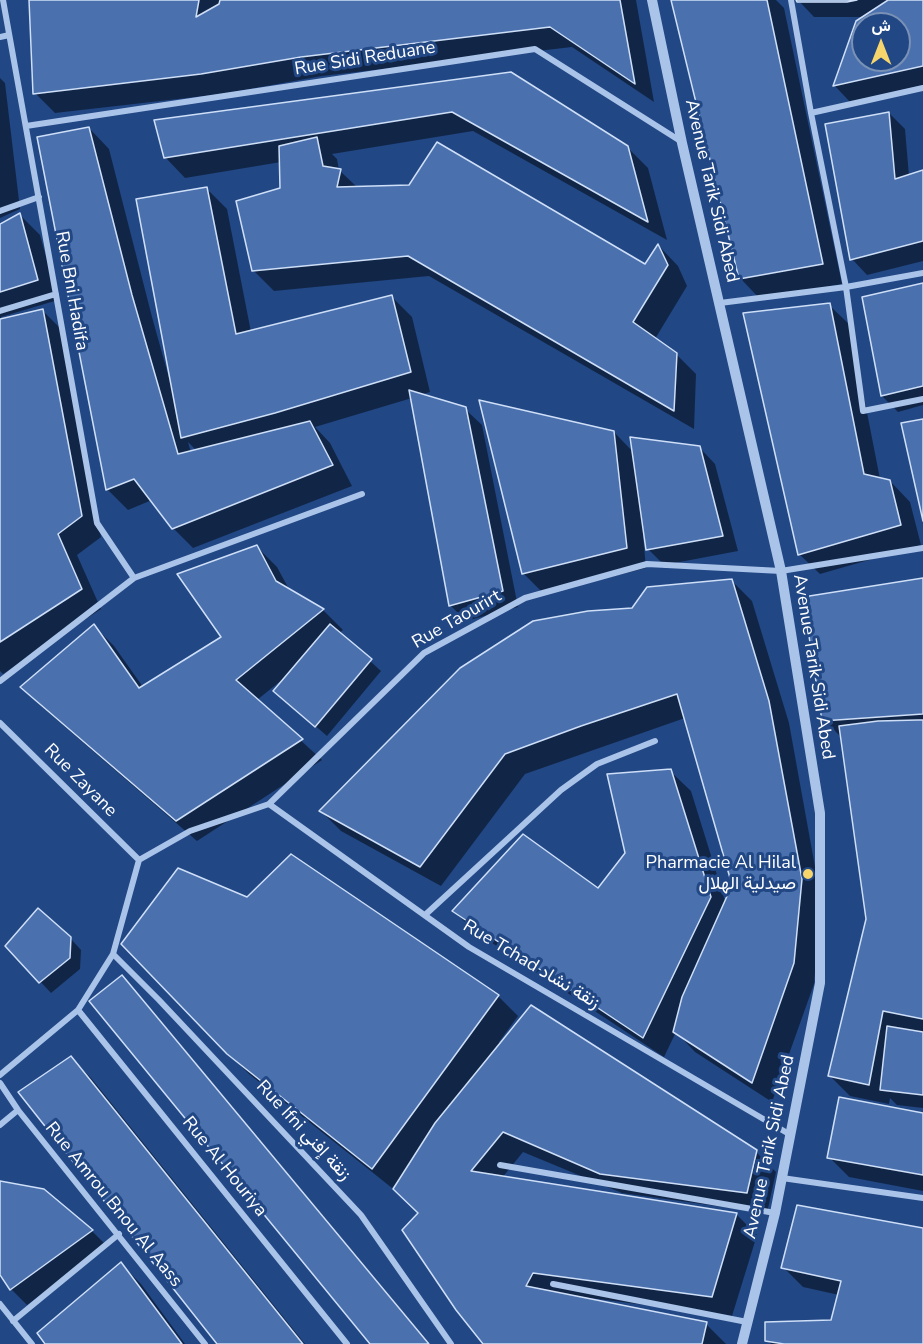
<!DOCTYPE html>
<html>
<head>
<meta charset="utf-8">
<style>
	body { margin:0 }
	#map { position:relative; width:923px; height:1344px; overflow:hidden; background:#214785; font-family:"Nunito Sans",Vazirmatn,sans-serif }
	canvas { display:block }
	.north { position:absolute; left:851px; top:12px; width:60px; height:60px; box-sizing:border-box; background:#214785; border:2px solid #7a91b6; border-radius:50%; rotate:0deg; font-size:16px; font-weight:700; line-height:24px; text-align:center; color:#fff }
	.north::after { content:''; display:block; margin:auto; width:21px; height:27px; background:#f6d56c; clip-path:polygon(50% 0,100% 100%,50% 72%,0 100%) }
</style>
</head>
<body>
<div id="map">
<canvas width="923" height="1344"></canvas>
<div class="north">ش</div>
</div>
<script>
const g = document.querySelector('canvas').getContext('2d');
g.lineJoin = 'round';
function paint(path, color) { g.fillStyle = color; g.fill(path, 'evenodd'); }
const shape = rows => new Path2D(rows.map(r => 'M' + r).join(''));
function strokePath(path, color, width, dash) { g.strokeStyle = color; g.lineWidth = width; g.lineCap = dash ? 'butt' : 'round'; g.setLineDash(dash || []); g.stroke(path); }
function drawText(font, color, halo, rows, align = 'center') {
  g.font = font + ' "Nunito Sans",Vazirmatn,sans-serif'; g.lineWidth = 6; g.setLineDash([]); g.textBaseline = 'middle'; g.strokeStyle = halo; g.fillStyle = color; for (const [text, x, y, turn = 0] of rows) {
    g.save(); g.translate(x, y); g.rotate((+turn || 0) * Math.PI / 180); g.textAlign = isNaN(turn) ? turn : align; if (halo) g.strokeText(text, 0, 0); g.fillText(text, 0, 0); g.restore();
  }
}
const shadow = shape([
	[30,0,636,0,654,102,572,47,322,76,222,94,55,113,35,93],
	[672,0,776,0,784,8,842,284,760,299,740,278],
	[798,0,923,0,923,85,850,102,835,86,858,22,865,17,814,17],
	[863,24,899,24,899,60,863,60],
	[511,74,627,147,648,168,667,240,473,131,332,154,337,159,339,170,358,188,645,266,659,246,678,266,687,286,655,339,676,354,696,374,694,429,429,276,274,291,254,271,282,189,281,162,185,178,165,157],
	[0,78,5,83,20,209,0,218],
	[889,113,905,129,909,176,923,172,923,261,867,275,852,259],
	[89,128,109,149,152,317,169,378,171,378,207,189,227,209,251,332,391,296,412,317,430,392,420,395,465,409,482,425,518,607,466,621,450,605,412,398,315,427,330,443,352,486,193,548,173,528,152,500,128,510,108,490,39,138],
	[188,442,197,451,191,453],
	[20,215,40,235,58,300,1,317,2,320,43,311,63,331,101,537,77,555,101,609,3,674,0,671,0,225],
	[923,284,923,405,898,412,882,396],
	[829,305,850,325,880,479,890,481,910,502,921,545,820,574,799,554],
	[614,432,634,453,699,447,715,464,738,551,664,565,648,549,646,535,643,535,646,568,544,594,523,573],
	[257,547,277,567,290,591,323,610,343,630,339,633,381,671,327,736,275,691,285,680,283,679,257,700,322,760,197,841,42,707,22,687,94,626,114,646,143,687,223,638],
	[923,580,923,1108,897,1105,890,1098,889,1104,850,1096,830,1076,868,919,842,738,824,720],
	[732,581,752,601,789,723,821,900,814,984,772,1102,695,1052,676,1032,664,1057,474,931,454,911,598,890,627,853,670,771,691,791,726,904,734,885,685,718,525,774,441,886,341,831,321,811,632,609],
	[248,899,498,996,518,1016,499,1042,501,1044,756,1152,776,1172,767,1213,622,1193,523,1152,502,1178,737,1215,757,1235,732,1316,582,1297,582,1299,706,1324,726,1344,484,1344,420,1214,399,1183,397,1182,392,1188,249,1074,228,1053],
	[70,938,81,950,80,969,51,993,7,946],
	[122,977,142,998,430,1344,372,1344],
	[71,1058,91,1078,305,1344,219,1344],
	[923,1115,923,1191,849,1177,829,1157],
	[0,1183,92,1231,107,1246,27,1305,11,1289,0,1272],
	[923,1229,923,1344,771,1344,767,1340,832,1321,839,1295,803,1287,783,1267],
	[121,1264,141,1284,185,1344,47,1344]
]);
const building = shape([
	[29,0,199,0,196,17,219,4,220,0,620,0,635,84,550,27,301,57,201,74,33,94,29,0],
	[671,0,767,0,823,264,739,279,671,0],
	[796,0,857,0,847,2,797,2,796,0],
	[888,0,923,0,923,66,833,86,856,21,888,0],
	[863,24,899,24,899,60,863,60,863,24],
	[511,72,628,146,648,222,452,112,164,158,154,120,511,72],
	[889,112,895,179,923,170,923,241,850,260,825,124,889,112],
	[89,127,132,295,178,454,310,421,333,465,172,529,134,479,106,490,37,137,89,127],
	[317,137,323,166,341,169,337,187,409,185,437,142,645,264,658,244,668,265,633,322,677,353,674,411,408,256,252,271,236,201,280,188,279,146,317,137],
	[207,187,236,334,392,295,411,372,275,413,181,438,136,199,207,187],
	[20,213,38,280,0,292,0,224,20,213],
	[923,283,923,386,881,396,862,297,923,283],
	[830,303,864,474,890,480,901,525,798,555,743,313,830,303],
	[43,309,82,516,58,534,82,589,0,642,0,319,43,309],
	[409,390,466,407,503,591,449,606,409,390],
	[479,400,614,431,627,548,522,574,479,400],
	[923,419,923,521,901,423,923,419],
	[630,437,700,446,723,536,646,550,630,437],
	[257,545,276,581,324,609,236,680,303,739,176,821,20,687,94,624,139,688,221,637,177,574,257,545],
	[923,578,923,714,822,721,803,597,923,578],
	[732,579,769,701,802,879,794,963,752,1083,673,1032,682,997,732,885,677,694,581,726,505,754,420,867,319,811,460,668,533,621,588,611,632,608,647,587,732,579],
	[330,624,372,659,315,727,273,691,330,624],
	[918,720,923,720,923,1019,883,1011,869,1085,828,1076,866,919,839,726,878,721,918,720],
	[671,769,711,897,643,1038,452,911,523,834,598,888,625,853,607,774,671,769],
	[291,854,499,995,372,1169,227,1054,121,944,178,868,247,897,291,854],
	[38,908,71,937,70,958,39,983,5,946,38,908],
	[122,975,429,1344,370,1344,89,1001,122,975],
	[531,1005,757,1150,747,1193,600,1174,503,1132,471,1171,737,1213,712,1297,533,1273,526,1286,707,1322,702,1344,483,1344,456,1310,402,1230,418,1213,393,1189,435,1123,531,1005],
	[887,1026,923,1032,923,1095,880,1090,887,1026],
	[71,1056,303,1344,217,1344,18,1092,71,1056],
	[839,1097,923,1113,923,1175,827,1158,839,1097],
	[0,1181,44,1189,93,1230,10,1290,0,1275,0,1181],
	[797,1205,923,1228,923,1344,784,1344,765,1341,765,1322,831,1320,841,1281,781,1268,797,1205],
	[121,1262,182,1344,45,1344,37,1333,121,1262]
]);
const minor = shape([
	[3,0,97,523,134,578],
	[791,0,811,113,846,287,863,411,923,399],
	[0,37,9,35],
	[811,113,923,88],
	[26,126,535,49,682,142],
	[0,211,39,197],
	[720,303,846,287,923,273],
	[0,311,56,294],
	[0,681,134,578,362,494],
	[0,723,139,860],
	[269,804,469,947,789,1134],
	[139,860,190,831,269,804,424,653,525,598,647,564,781,571,923,548],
	[425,915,561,790,597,764,655,741],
	[113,954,159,1000,361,1215,451,1344],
	[78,1010,347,1344],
	[0,1075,78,1010,113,954,139,860],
	[0,1083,18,1110,205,1344],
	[0,1125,18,1110],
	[500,1165,775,1213],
	[782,1178,923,1198],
	[553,1284,747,1322],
	[0,1304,32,1344],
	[13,1321,119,1234]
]);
const tertiary = shape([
	[652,0,682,143,781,571,820,813,820,983,775,1213,742,1344]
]);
const markers = [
	[808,874,6,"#f6d56c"]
];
const streetNames = [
	["Rue Sidi Reduane",365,59,-9],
	["Avenue Tarik Sidi Abed",711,191,77],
	["Rue Bni Hadifa",71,291,80],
	["Rue Taourirt",457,620,-30],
	["Avenue Tarik Sidi Abed",813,667,81],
	["Rue Zayane",80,781,45],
	["Rue Tchad زنقة نشاد",531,965,31],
	["Rue Ifni زنقة إفني",303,1131,47],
	["Avenue Tarik Sidi Abed",770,1147,-78],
	["Rue Al Houriya",224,1167,51],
	["Rue Amrou Bnou Al Aass",113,1205,51]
];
const poiNames = [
	["Pharmacie Al Hilal",796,864],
	["صيدلية الهلال",796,885]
];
paint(shadow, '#0007');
paint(building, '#4a70ae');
strokePath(building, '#cedff7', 1.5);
strokePath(minor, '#aac3e9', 6);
strokePath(tertiary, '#aac3e9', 10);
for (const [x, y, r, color] of markers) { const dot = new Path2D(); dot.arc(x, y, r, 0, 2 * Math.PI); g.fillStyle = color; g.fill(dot); strokePath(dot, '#214785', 2); }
drawText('18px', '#fff', '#214785', streetNames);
drawText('18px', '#fff', '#214785', poiNames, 'right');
</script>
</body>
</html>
